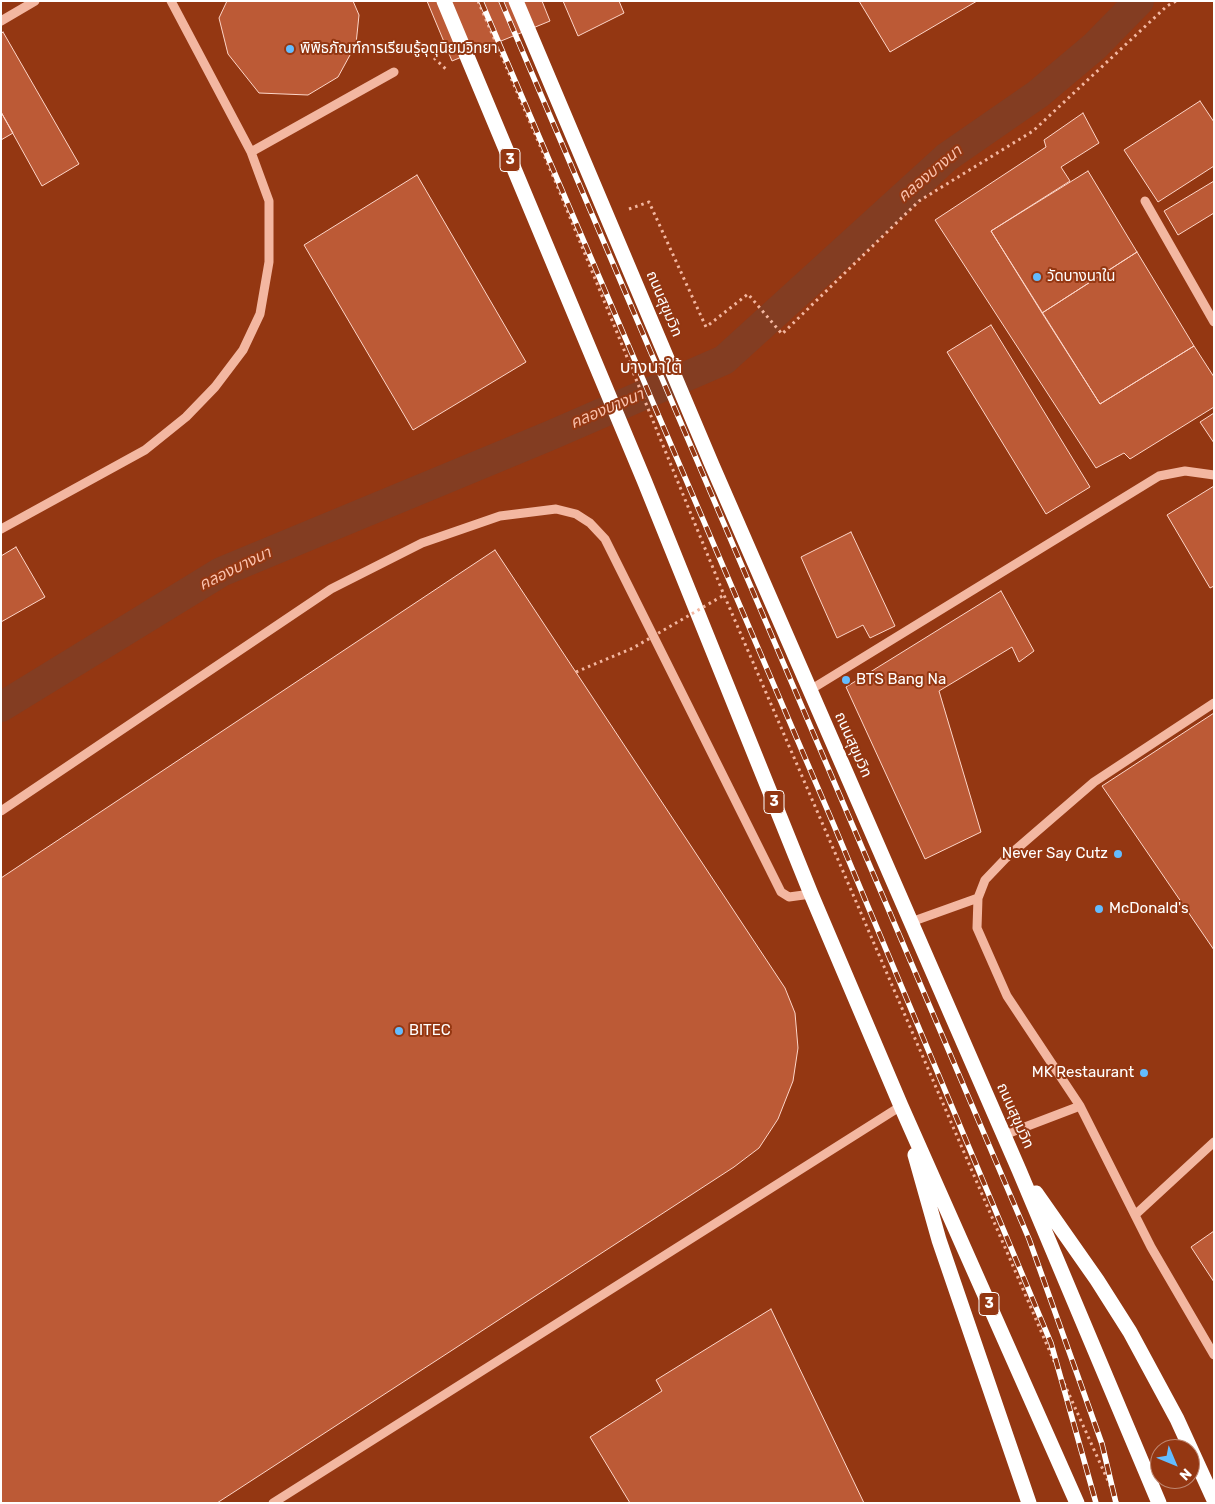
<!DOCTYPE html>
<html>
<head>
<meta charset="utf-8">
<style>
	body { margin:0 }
	#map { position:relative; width:1215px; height:1504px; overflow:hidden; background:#943712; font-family:Rubik,sans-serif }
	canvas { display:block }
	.frame { position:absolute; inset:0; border:2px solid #fff; pointer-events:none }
	.north { position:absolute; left:1150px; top:1439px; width:50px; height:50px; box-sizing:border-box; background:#943712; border:1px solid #bf8771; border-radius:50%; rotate:135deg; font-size:14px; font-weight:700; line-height:20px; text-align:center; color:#fff }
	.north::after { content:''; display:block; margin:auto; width:18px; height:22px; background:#63bcff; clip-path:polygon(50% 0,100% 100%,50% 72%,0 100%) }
</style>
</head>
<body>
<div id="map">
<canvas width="1215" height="1504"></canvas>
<div class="frame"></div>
<div class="north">N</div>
</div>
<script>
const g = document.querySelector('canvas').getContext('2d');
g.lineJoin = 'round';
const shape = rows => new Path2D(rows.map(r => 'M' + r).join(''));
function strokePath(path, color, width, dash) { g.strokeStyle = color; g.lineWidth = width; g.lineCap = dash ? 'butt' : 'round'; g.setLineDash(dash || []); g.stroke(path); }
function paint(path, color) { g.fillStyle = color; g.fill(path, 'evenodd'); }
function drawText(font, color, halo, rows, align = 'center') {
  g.font = font + ' Rubik,"Noto Sans Thai",sans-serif'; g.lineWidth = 4; g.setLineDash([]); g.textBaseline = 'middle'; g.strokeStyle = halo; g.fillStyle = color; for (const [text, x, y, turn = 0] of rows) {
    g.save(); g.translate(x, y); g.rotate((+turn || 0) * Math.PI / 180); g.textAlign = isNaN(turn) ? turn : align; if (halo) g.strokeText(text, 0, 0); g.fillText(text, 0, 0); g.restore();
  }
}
const canal = shape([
	[1,707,221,572,549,436,724,360,947,157,1038,94,1095,46,1139,1]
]);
const building = shape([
	[227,1,353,1,359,15,356,44,338,77,308,95,259,93,228,54,219,18,227,1],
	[427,1,542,1,550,21,452,61,427,1],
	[563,1,619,1,624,13,578,36,563,1],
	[859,1,977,1,890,52,859,1],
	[3,32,79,164,42,186,1,112,1,34,3,32],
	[1200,101,1214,122,1214,166,1158,202,1124,150,1200,101],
	[1,112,13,133,1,140,1,112],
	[1083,113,1099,143,1061,167,1070,181,991,231,1100,404,1194,346,1214,377,1214,407,1130,459,1124,453,1096,468,935,220,1046,147,1044,140,1083,113],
	[1088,171,1137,252,1042,313,991,231,1088,171],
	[417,175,526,362,413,430,304,245,417,175],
	[1214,181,1214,213,1178,235,1164,211,1214,181],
	[1137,252,1194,346,1100,404,1042,313,1137,252],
	[991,325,1090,487,1046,514,947,352,991,325],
	[1214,413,1214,443,1200,422,1214,413],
	[1214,486,1214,586,1210,588,1167,515,1214,486],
	[851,532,895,626,870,638,863,625,837,638,801,557,851,532],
	[16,547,45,597,1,622,1,556,16,547],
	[495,550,785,988,795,1013,798,1048,793,1081,778,1119,759,1148,734,1167,217,1503,1,1503,1,878,495,550],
	[1001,591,1034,651,1019,662,1012,647,939,691,981,832,925,859,846,687,1001,591],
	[1214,713,1214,950,1102,786,1214,713],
	[1214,1231,1214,1282,1191,1247,1214,1231],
	[771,1309,864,1503,630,1503,590,1437,662,1391,656,1380,771,1309]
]);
const path = shape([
	[478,1,556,183,724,595,1050,1352,1118,1503],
	[434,58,448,71],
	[629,209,649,202,706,327,748,294,782,334,919,201,1033,131,1167,6,1176,1]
]);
const minor = shape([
	[1,21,35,1],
	[251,152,394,72],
	[1145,201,1214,322],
	[1,529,145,450,186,417,215,387,243,350,260,314,269,262,269,201,251,152,171,1],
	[810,690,1159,476,1185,471,1214,475],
	[1214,703,1094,782,1006,858,985,880,978,898,977,928,1007,996,1080,1106,1151,1247,1214,1355],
	[1,811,331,589,422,543,500,516,556,509,576,514,590,523,605,539,781,892,789,897,811,894],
	[911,922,978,898],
	[1004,1135,1080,1106],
	[1135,1215,1214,1142],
	[273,1503,901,1106]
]);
const highway = shape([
	[444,1,644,480,811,894,901,1106,1077,1503],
	[516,1,712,465,1019,1170,1159,1503],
	[915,1155,939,1240,1029,1503],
	[1036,1193,1097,1280,1130,1332,1177,1419,1214,1500]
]);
const rail = shape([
	[481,1,833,823,1051,1343,1096,1503],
	[501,1,1029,1239,1102,1444,1116,1503]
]);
const pathBridge = shape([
	[576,672,633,648,724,595]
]);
const markers = [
	[290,49,5,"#63bcff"],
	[1037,277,5,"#63bcff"],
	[846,680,5,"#63bcff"],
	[1118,854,5,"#63bcff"],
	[1099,909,5,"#63bcff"],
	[399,1031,5,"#63bcff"],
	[1144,1073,5,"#63bcff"]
];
const shields = [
	[510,160,20],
	[774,802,20],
	[989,1304,20]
];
const shieldNames = [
	["3",510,160],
	["3",774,802],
	["3",989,1304]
];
const poiNames = [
	["พิพิธภัณฑ์การเรียนรู้อุตุนิยมวิทยา",300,49],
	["วัดบางนาใน",1047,277],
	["BTS Bang Na",856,680],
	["Never Say Cutz",1108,854,"right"],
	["McDonald's",1109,909],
	["BITEC",409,1031],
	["MK Restaurant",1134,1073,"right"]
];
const streetNames = [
	["ถนนสุขุมวิท",664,304,67],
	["ถนนสุขุมวิท",853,745,66],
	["ถนนสุขุมวิท",1015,1116,66]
];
const waterNames = [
	["คลองบางนา",930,174,-40],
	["คลองบางนา",607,409,-23],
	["คลองบางนา",235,569,-26]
];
const quarterNames = [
	["บางนาใต้",651,368]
];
strokePath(canal, '#833d22', 30);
paint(building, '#bc5a36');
strokePath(building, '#fdd6c9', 1);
strokePath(path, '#f3b7a1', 3, [2.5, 4]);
strokePath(minor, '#f3b7a1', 9);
strokePath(highway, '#fff', 15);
strokePath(rail, '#fff', 5.5);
strokePath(rail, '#943712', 4, [11]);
strokePath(pathBridge, '#f3b7a1', 3, [2.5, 4]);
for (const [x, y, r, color] of markers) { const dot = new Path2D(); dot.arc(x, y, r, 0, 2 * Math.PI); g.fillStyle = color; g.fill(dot); strokePath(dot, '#943712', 2); }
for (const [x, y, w] of shields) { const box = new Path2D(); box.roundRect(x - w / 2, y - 11.5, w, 23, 4); g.fillStyle = '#943712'; g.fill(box); strokePath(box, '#fff', 1); }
drawText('bold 14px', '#fff', null, shieldNames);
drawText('15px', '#fff', '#943712', poiNames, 'left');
drawText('15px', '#fff', '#943712', streetNames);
drawText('italic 16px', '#f9c1ad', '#943712', waterNames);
drawText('18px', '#fff', '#943712', quarterNames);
</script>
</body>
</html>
